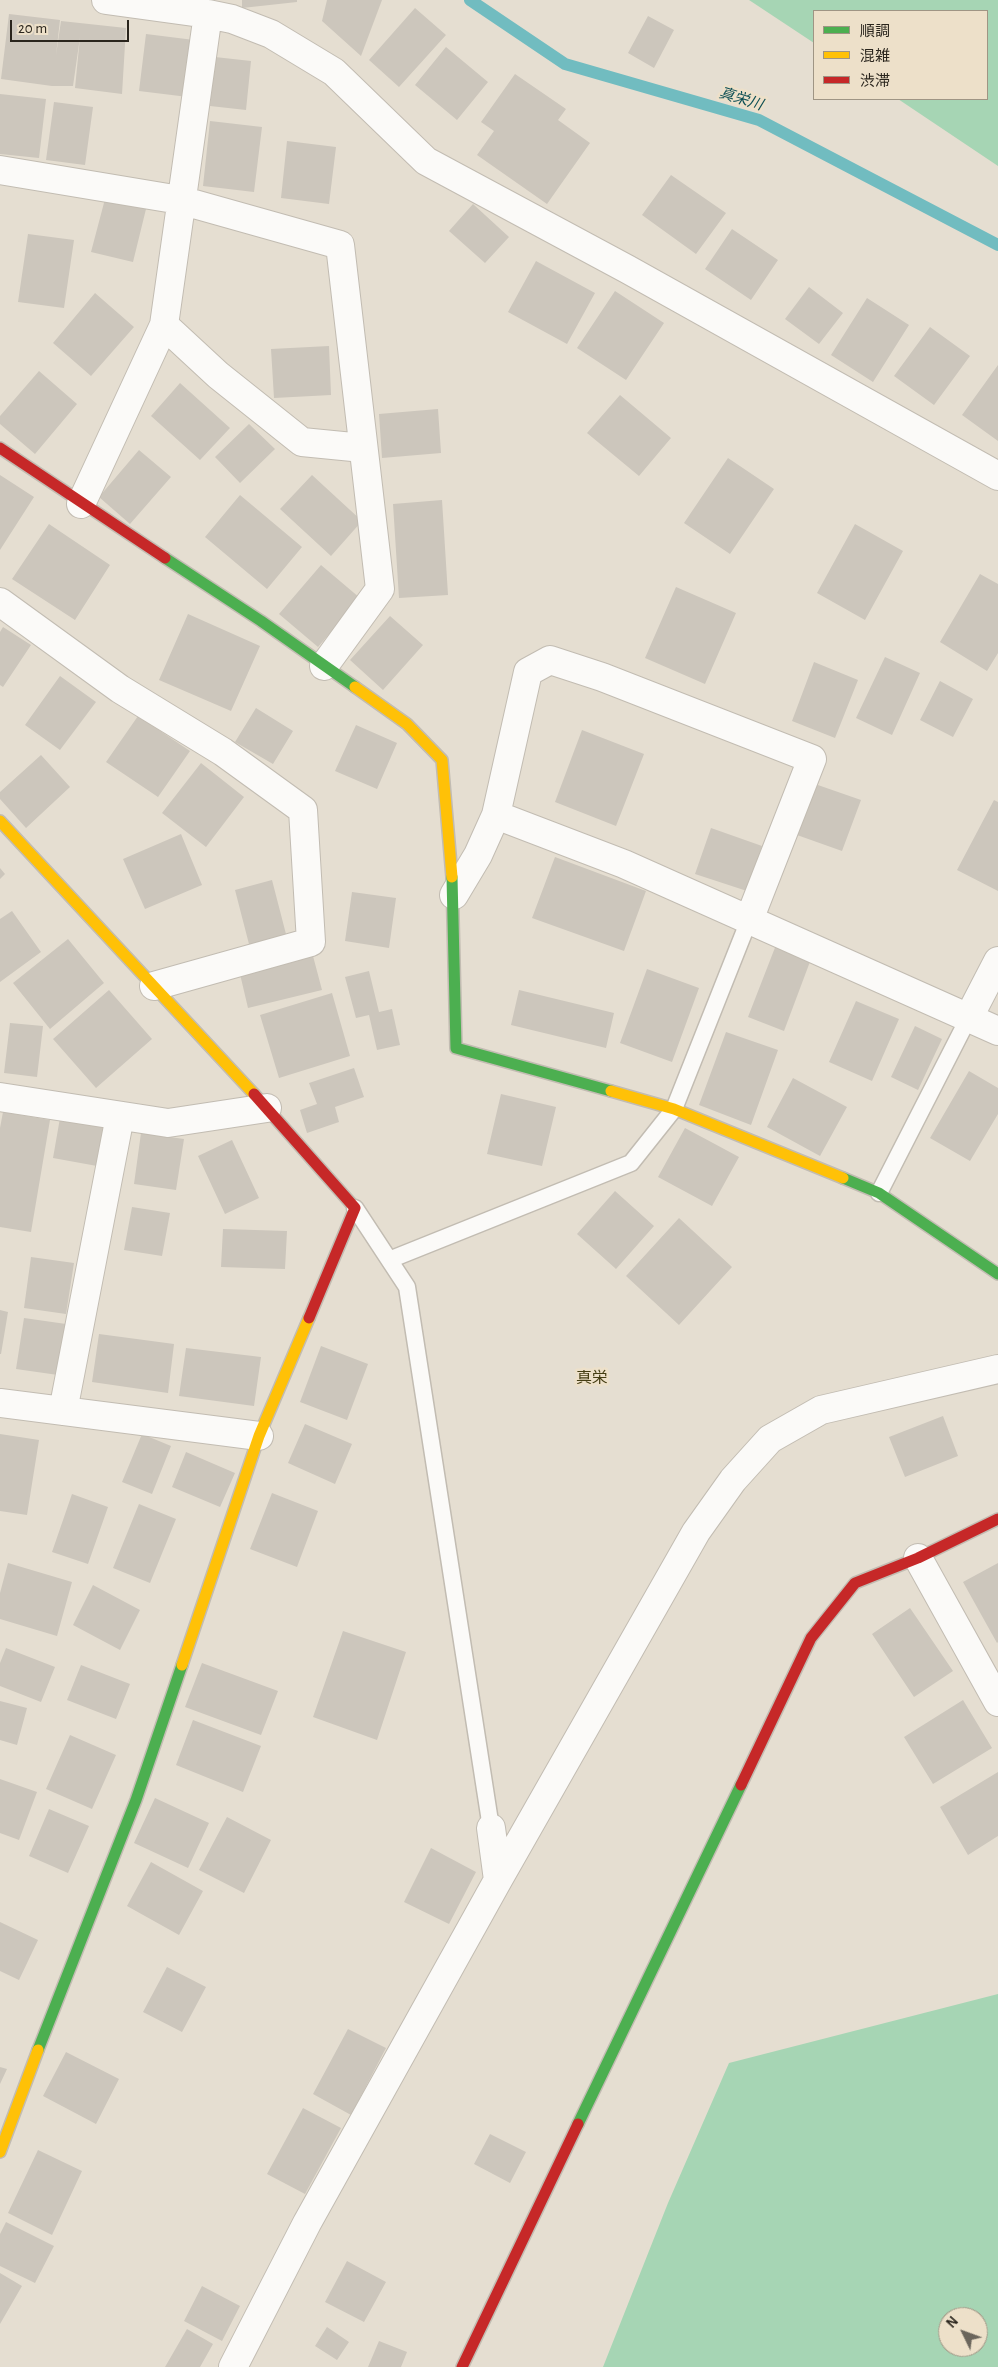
<!DOCTYPE html>
<html>
<head>
<meta charset="utf-8">
<style>
	body { margin:0 }
	#map { position:relative; width:998px; height:2367px; overflow:hidden; background:#e5ded1; font-family:"Alegreya Sans","Noto Sans JP",sans-serif }
	canvas { display:block }
	.legend { position:absolute; left:813px; top:10px; width:175px; height:90px; box-sizing:border-box; background:#ede0c9; border:1px solid #9f9584; margin:0; padding:6px 9px; list-style:none; font-size:15px; color:#2a251d }
	.legend li { display:flex; align-items:center; gap:10px; height:25px }
	.legend b { width:25px; border:1px solid #9f9584 }
	.north { position:absolute; left:938px; top:2307px; width:50px; height:50px; box-sizing:border-box; background:#ede0c9; border:1px solid #9f9584; border-radius:50%; rotate:312deg; font-size:14px; font-weight:700; line-height:20px; text-align:center; color:#2a251d }
	.north::after { content:''; display:block; margin:auto; width:18px; height:22px; background:#6b665c; clip-path:polygon(50% 0,100% 100%,50% 72%,0 100%) }
	.scale { position:absolute; left:10px; top:20px; width:119px; height:22px; box-sizing:border-box; border:2px solid #2a251d; border-top:0; padding-left:6px; font-size:15px; line-height:18px; white-space:nowrap; color:#2a251d; -webkit-text-stroke:4px #ede0c9; paint-order:stroke }
</style>
</head>
<body>
<div id="map">
<canvas width="998" height="2367"></canvas>
<ul class="legend">
<li><b style="height:6px;background:#4caf50"></b>順調</li>
<li><b style="height:6px;background:#ffc107"></b>混雑</li>
<li><b style="height:6px;background:#c62828"></b>渋滞</li>
</ul>
<div class="north">N</div>
<div class="scale">20 m</div>
</div>
<script>
const g = document.querySelector('canvas').getContext('2d');
g.lineJoin = 'round';
function paint(path, color) { g.fillStyle = color; g.fill(path, 'evenodd'); }
const shape = rows => new Path2D(rows.map(r => 'M' + r).join(''));
function strokePath(path, color, width, dash) { g.strokeStyle = color; g.lineWidth = width; g.lineCap = dash ? 'butt' : 'round'; g.setLineDash(dash || []); g.stroke(path); }
function drawText(font, color, halo, rows, align = 'center') {
  g.font = font + ' "Alegreya Sans","Noto Sans JP",sans-serif'; g.lineWidth = 5; g.setLineDash([]); g.textBaseline = 'middle'; g.strokeStyle = halo; g.fillStyle = color; for (const [text, x, y, turn = 0] of rows) {
    g.save(); g.translate(x, y); g.rotate((+turn || 0) * Math.PI / 180); g.textAlign = isNaN(turn) ? turn : align; if (halo) g.strokeText(text, 0, 0); g.fillText(text, 0, 0); g.restore();
  }
}
const green = shape([
	[749,0,998,0,998,166,898,99,987,99,987,11,814,11,814,43],
	[998,1994,998,2367,603,2367,668,2203,729,2063],
	[948,2317,978,2317,978,2347,948,2347]
]);
const stream = shape([
	[470,0,565,64,759,120,998,245]
]);
const building = shape([
	[242,0,297,0,297,2,242,8],
	[327,0,382,0,361,56,322,21],
	[415,8,446,35,399,87,369,60],
	[9,14,60,20,56,55,61,21,126,28,122,94,75,88,80,37,73,86,52,86,1,79],
	[648,16,674,30,654,68,628,53],
	[146,34,194,40,188,97,139,91],
	[446,47,488,82,457,120,415,85],
	[215,57,251,61,246,110,210,106],
	[515,74,566,109,558,120,590,143,547,204,477,155,494,131,481,122],
	[0,94,46,99,39,158,0,154],
	[54,102,93,107,85,165,46,160],
	[210,121,262,127,254,192,203,186],
	[287,141,336,147,329,204,281,198],
	[671,175,726,213,696,254,642,215],
	[105,199,146,209,133,262,91,252],
	[473,204,509,237,485,263,449,231],
	[732,229,778,260,751,300,705,269],
	[28,234,74,240,64,308,18,302],
	[536,261,595,293,567,344,508,312],
	[809,287,843,313,819,344,785,319],
	[615,291,664,323,626,380,577,348],
	[95,293,134,327,91,376,53,343],
	[867,298,909,325,873,382,831,355],
	[930,327,970,356,934,405,894,376],
	[329,346,331,395,274,398,271,349],
	[998,365,998,441,962,415],
	[39,371,77,404,35,454,0,424,0,416],
	[180,383,230,428,200,460,151,416],
	[620,395,671,438,639,476,587,433],
	[438,409,441,453,382,458,379,414],
	[249,424,275,449,240,483,215,457],
	[139,450,171,477,130,524,99,497],
	[728,458,774,489,730,554,684,523],
	[0,475,34,497,0,550],
	[312,475,362,521,331,556,280,509],
	[240,495,302,547,267,589,205,537],
	[442,500,448,595,399,598,393,504],
	[49,524,110,565,75,620,12,579],
	[855,524,903,551,865,620,817,593],
	[321,565,360,598,318,647,279,614],
	[980,574,998,584,998,653,987,671,940,642],
	[676,587,736,613,705,684,645,658],
	[188,614,260,646,231,711,159,680],
	[390,616,423,645,383,690,350,660],
	[3,627,31,645,3,687,0,685,0,632],
	[885,657,920,673,892,735,856,718],
	[814,662,858,680,835,738,792,721],
	[60,676,96,702,60,750,25,725],
	[940,681,973,699,953,737,920,720],
	[256,708,293,731,273,764,235,742],
	[138,716,190,751,158,797,106,762],
	[356,725,397,743,377,789,335,771],
	[582,730,644,754,616,826,555,802],
	[41,755,70,787,26,828,0,799,0,792],
	[201,763,244,797,206,847,162,813],
	[815,784,861,800,842,851,797,835],
	[994,800,998,802,998,891,957,870],
	[711,828,762,846,747,891,695,874],
	[181,834,202,885,145,909,123,859],
	[555,857,646,891,624,951,532,918],
	[0,868,5,874,0,879],
	[272,880,287,938,250,948,235,890],
	[352,892,396,898,389,948,345,941],
	[12,911,41,952,0,982,0,919],
	[68,939,104,983,50,1029,13,983],
	[776,945,811,959,784,1031,748,1017],
	[313,956,322,990,248,1008,240,974],
	[647,969,699,988,672,1062,620,1043],
	[369,971,379,1012,392,1009,400,1045,377,1050,369,1015,356,1018,345,977],
	[109,990,152,1039,96,1088,53,1039],
	[519,990,614,1013,606,1048,511,1025],
	[332,993,350,1056,279,1078,260,1015],
	[856,1001,899,1019,872,1081,829,1062],
	[10,1023,43,1026,37,1077,4,1073],
	[915,1026,942,1039,918,1090,891,1077],
	[726,1032,778,1050,751,1125,699,1105],
	[354,1068,364,1097,335,1107,339,1122,307,1133,300,1110,317,1104,309,1083],
	[969,1071,998,1088,998,1114,970,1161,930,1138],
	[793,1078,847,1107,820,1156,767,1127],
	[501,1094,556,1107,542,1166,487,1154],
	[3,1112,50,1120,31,1232,0,1227,0,1128],
	[60,1118,104,1126,97,1166,53,1158],
	[685,1128,739,1157,712,1206,658,1177],
	[141,1133,184,1139,176,1190,134,1184],
	[232,1140,259,1198,225,1214,198,1156],
	[615,1191,654,1226,616,1269,577,1234],
	[132,1207,170,1213,162,1256,124,1250],
	[679,1218,732,1267,679,1325,626,1276],
	[223,1229,287,1231,285,1269,221,1267],
	[31,1257,74,1263,66,1314,24,1308],
	[0,1310,8,1312,1,1354,0,1354],
	[24,1318,66,1324,58,1375,16,1369],
	[99,1334,174,1344,168,1393,92,1382],
	[321,1346,368,1364,347,1420,300,1402],
	[186,1348,261,1357,254,1406,179,1396],
	[943,1416,958,1456,905,1477,889,1437],
	[305,1424,352,1444,335,1484,288,1463],
	[0,1434,39,1440,27,1515,0,1511],
	[142,1434,171,1446,152,1494,122,1482],
	[186,1452,235,1473,220,1507,172,1487],
	[272,1493,318,1511,297,1567,250,1549],
	[72,1494,108,1507,88,1564,52,1552],
	[139,1504,176,1519,150,1583,113,1568],
	[8,1563,72,1582,57,1636,0,1619,0,1593],
	[998,1563,998,1642,997,1643,963,1582],
	[93,1585,140,1610,120,1650,73,1625],
	[910,1608,953,1671,914,1697,872,1634],
	[343,1631,406,1652,377,1740,313,1717],
	[6,1648,55,1667,41,1702,0,1686,0,1663],
	[202,1663,278,1691,261,1735,185,1707],
	[81,1665,130,1684,116,1719,67,1700],
	[963,1700,992,1748,933,1784,904,1737],
	[0,1701,27,1708,17,1745,0,1740],
	[193,1720,261,1746,243,1792,176,1765],
	[70,1735,116,1755,92,1809,46,1789],
	[998,1772,998,1836,968,1855,940,1807],
	[0,1779,37,1792,19,1840,0,1833],
	[155,1798,209,1823,188,1868,134,1843],
	[49,1809,89,1826,68,1873,29,1856],
	[227,1817,271,1840,244,1893,199,1870],
	[431,1848,476,1872,449,1924,404,1902],
	[151,1862,203,1891,179,1935,127,1906],
	[0,1922,38,1940,19,1980,0,1971],
	[167,1967,206,1987,182,2032,143,2012],
	[348,2029,386,2048,351,2115,313,2094],
	[66,2052,119,2079,96,2124,43,2096],
	[0,2067,7,2069,0,2084],
	[303,2108,341,2128,305,2194,267,2174],
	[490,2134,526,2152,510,2183,474,2164],
	[38,2150,82,2171,52,2235,8,2213],
	[6,2222,54,2246,35,2283,0,2266,0,2234],
	[347,2261,386,2282,364,2322,325,2302],
	[0,2273,22,2286,0,2324],
	[202,2286,240,2306,222,2341,184,2321],
	[327,2327,349,2342,337,2360,315,2346],
	[187,2329,213,2344,200,2367,165,2367],
	[379,2341,407,2352,401,2367,368,2367]
]);
const lane = shape([
	[879,1193,969,1017],
	[355,1208,407,1287,491,1828],
	[389,1260,631,1163,674,1109,749,920]
]);
const street = shape([
	[106,0,208,14,232,19,271,34,334,72,426,161,627,269,998,476],
	[0,170,180,200,340,245,380,589,324,666],
	[164,325,218,375,302,442,363,448],
	[81,504,164,325,208,14],
	[0,602,120,689,223,752,303,810,311,942,154,986],
	[496,815,624,864,998,1031],
	[454,895,478,855,496,815,528,672,550,660,602,677,812,759,749,920],
	[969,1017,998,961],
	[0,1097,168,1123,267,1108],
	[0,1403,259,1436],
	[63,1411,120,1116],
	[918,1558,998,1702],
	[491,1828,498,1880],
	[233,2367,307,2223,498,1880,696,1532,733,1480,770,1439,821,1410,998,1369]
]);
const fast = shape([
	[165,558,261,621,355,687],
	[452,877,456,1048,611,1091],
	[843,1178,879,1193,998,1274],
	[38,2050,136,1800,182,1665],
	[578,2124,741,1785]
]);
const slow = shape([
	[355,687,407,724,442,760,452,877],
	[0,821,254,1094],
	[611,1091,674,1109,843,1178],
	[182,1665,259,1436,309,1318],
	[0,2152,38,2050]
]);
const jam = shape([
	[0,448,165,558],
	[254,1094,355,1208,309,1318],
	[741,1785,811,1638,855,1583,918,1558,998,1519],
	[462,2367,578,2124]
]);
const waterNames = [
	["真栄川",741,99,17]
];
const quarterNames = [
	["真栄",592,1378]
];
paint(green, '#a6d5b4');
strokePath(stream, '#71bcc0', 12);
paint(building, '#ccc6bc');
strokePath(lane, '#c2bcb2', 19);
strokePath(street, '#c2bcb2', 30);
strokePath(fast, '#c2bcb2', 14);
strokePath(slow, '#c2bcb2', 14);
strokePath(jam, '#c2bcb2', 14);
strokePath(lane, '#fbfaf8', 16);
strokePath(street, '#fbfaf8', 28);
strokePath(fast, '#4caf50', 11);
strokePath(slow, '#ffc107', 11);
strokePath(jam, '#c62828', 11);
drawText('italic 15px', '#0c4e54', '#ede0c9', waterNames);
drawText('16px', '#443d13', '#ede0c9', quarterNames);
</script>
</body>
</html>
